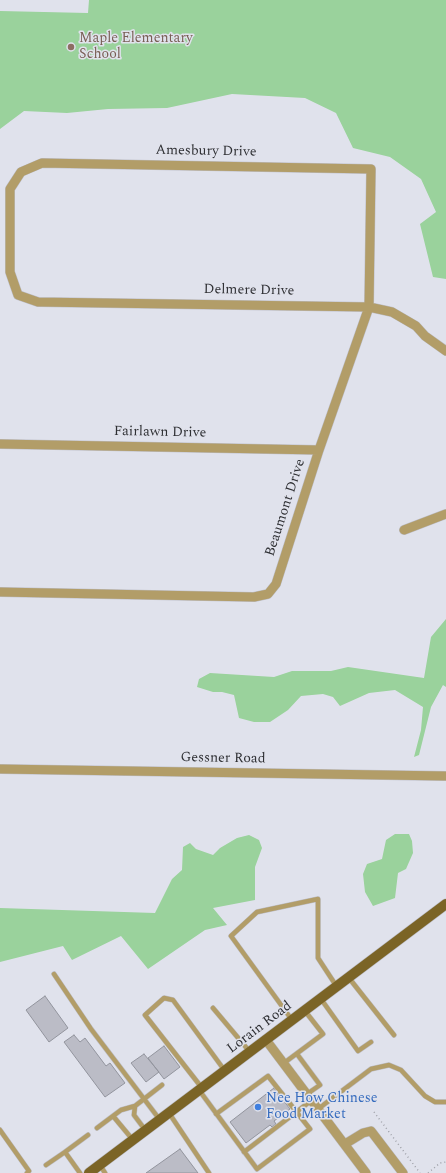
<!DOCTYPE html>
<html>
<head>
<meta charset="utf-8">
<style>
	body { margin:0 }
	canvas { display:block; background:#e0e2ec }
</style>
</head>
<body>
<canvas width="446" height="1173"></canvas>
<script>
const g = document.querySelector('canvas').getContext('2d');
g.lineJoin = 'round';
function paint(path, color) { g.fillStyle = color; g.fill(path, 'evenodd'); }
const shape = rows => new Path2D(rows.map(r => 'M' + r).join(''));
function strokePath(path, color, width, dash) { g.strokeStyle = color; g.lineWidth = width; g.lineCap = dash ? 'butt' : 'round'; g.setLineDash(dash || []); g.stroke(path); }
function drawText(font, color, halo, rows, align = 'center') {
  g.font = font + ' Spectral,serif'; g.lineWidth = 3; g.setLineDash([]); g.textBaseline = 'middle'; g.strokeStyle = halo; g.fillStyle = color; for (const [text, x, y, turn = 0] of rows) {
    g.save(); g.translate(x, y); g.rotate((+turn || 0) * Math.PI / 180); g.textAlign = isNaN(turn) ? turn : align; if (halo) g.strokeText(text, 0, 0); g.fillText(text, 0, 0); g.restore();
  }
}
const green = shape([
	[89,0,446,0,446,279,433,277,420,224,436,212,421,179,390,157,353,148,336,113,305,98,232,94,167,108,108,109,67,113,24,111,0,129,0,11,88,13],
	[446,619,446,687,443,685,431,707,419,755,414,757,421,730,423,707,395,690,369,693,340,706,333,697,323,694,301,696,288,710,270,722,254,722,239,718,234,695,222,692,213,692,197,687,199,679,210,673,274,677,292,671,331,671,348,667,424,678,431,637],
	[395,834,409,834,412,841,413,853,406,869,398,873,395,898,373,906,365,892,363,874,367,864,382,859,386,840],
	[249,835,259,840,262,848,255,867,255,900,213,908,227,925,205,930,148,969,121,936,72,960,63,946,0,962,0,908,155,913,172,879,182,870,183,847,190,843,196,849,213,855,220,848,237,838]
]);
const building = shape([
	[45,996,68,1028,49,1042,26,1010,45,996],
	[74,1035,80,1042,85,1038,106,1066,110,1063,125,1083,105,1097,64,1042,74,1035],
	[164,1046,180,1067,164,1079,148,1058,164,1046],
	[144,1054,159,1072,146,1082,131,1063,144,1054],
	[274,1088,290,1109,274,1121,276,1124,272,1127,270,1125,246,1143,230,1122,274,1088],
	[180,1149,198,1173,146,1173,180,1149]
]);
const path = shape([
	[374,1112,420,1173],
	[428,1173,440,1163,446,1162]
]);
const service = shape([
	[54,974,91,1029,160,1120],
	[349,978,394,1035],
	[321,999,358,1051,371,1042],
	[213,1008,250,1052],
	[292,1020,231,936,257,912,318,899,318,958,337,987],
	[297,1054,320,1085,307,1094],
	[284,1063,323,1034,305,1011],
	[202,1088,145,1015,164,998,173,1000,225,1071],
	[199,1090,257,1169,310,1129,268,1076,216,1114],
	[318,1109,371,1069,389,1065,401,1070,425,1096,435,1102,446,1102],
	[169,1113,209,1173],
	[113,1116,121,1110,135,1106],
	[97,1128,113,1116,133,1140],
	[0,1130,29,1171,27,1173],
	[146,1131,134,1115,135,1106,162,1085],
	[244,1152,312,1100],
	[46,1165,65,1152],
	[100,1165,105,1173],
	[80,1173,65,1152,88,1135]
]);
const minor = shape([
	[0,444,319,450],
	[404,530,446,514],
	[0,592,254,597,268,594,276,584,319,450,369,307,371,169,42,163,21,172,10,189,10,272,18,295,38,302,369,307,392,312,416,326,425,336,446,351],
	[0,769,446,776],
	[266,1040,366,1173],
	[345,1144,363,1133,371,1131,403,1173]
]);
const primary = shape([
	[89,1173,446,904]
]);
const markers = [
	[71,47,4,"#8d6e63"],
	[258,1107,4,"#3f7fe0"]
];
const educationNames = [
	["Maple Elementary",79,39],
	["School",79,55]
];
const streetNames = [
	["Amesbury Drive",206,152,1],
	["Delmere Drive",249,291,1],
	["Fairlawn Drive",160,433,1],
	["Beaumont Drive",286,508,-72],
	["Gessner Road",223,759,1],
	["Lorain Road",260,1028,-37]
];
const shopNames = [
	["Nee How Chinese",266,1099],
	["Food Market",266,1115]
];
paint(green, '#9ad29c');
paint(building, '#bbbcc6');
strokePath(building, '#92949d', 1);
strokePath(service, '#bdbec7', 5.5);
strokePath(minor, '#bdbec7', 10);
strokePath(primary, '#bdbec7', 11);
strokePath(path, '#a0a2a9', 1.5, [1, 3]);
strokePath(service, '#b29d68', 4.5);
strokePath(minor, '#b29d68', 9);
strokePath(primary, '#7b6426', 10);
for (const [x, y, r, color] of markers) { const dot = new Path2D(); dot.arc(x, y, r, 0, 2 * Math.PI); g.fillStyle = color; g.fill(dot); strokePath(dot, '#e0e2ec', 1.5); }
drawText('14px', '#785e54', '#e0e2ec', educationNames, 'left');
drawText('14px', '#2f3034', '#e0e2ec', streetNames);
drawText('14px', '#366cbe', '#e0e2ec', shopNames, 'left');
</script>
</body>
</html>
